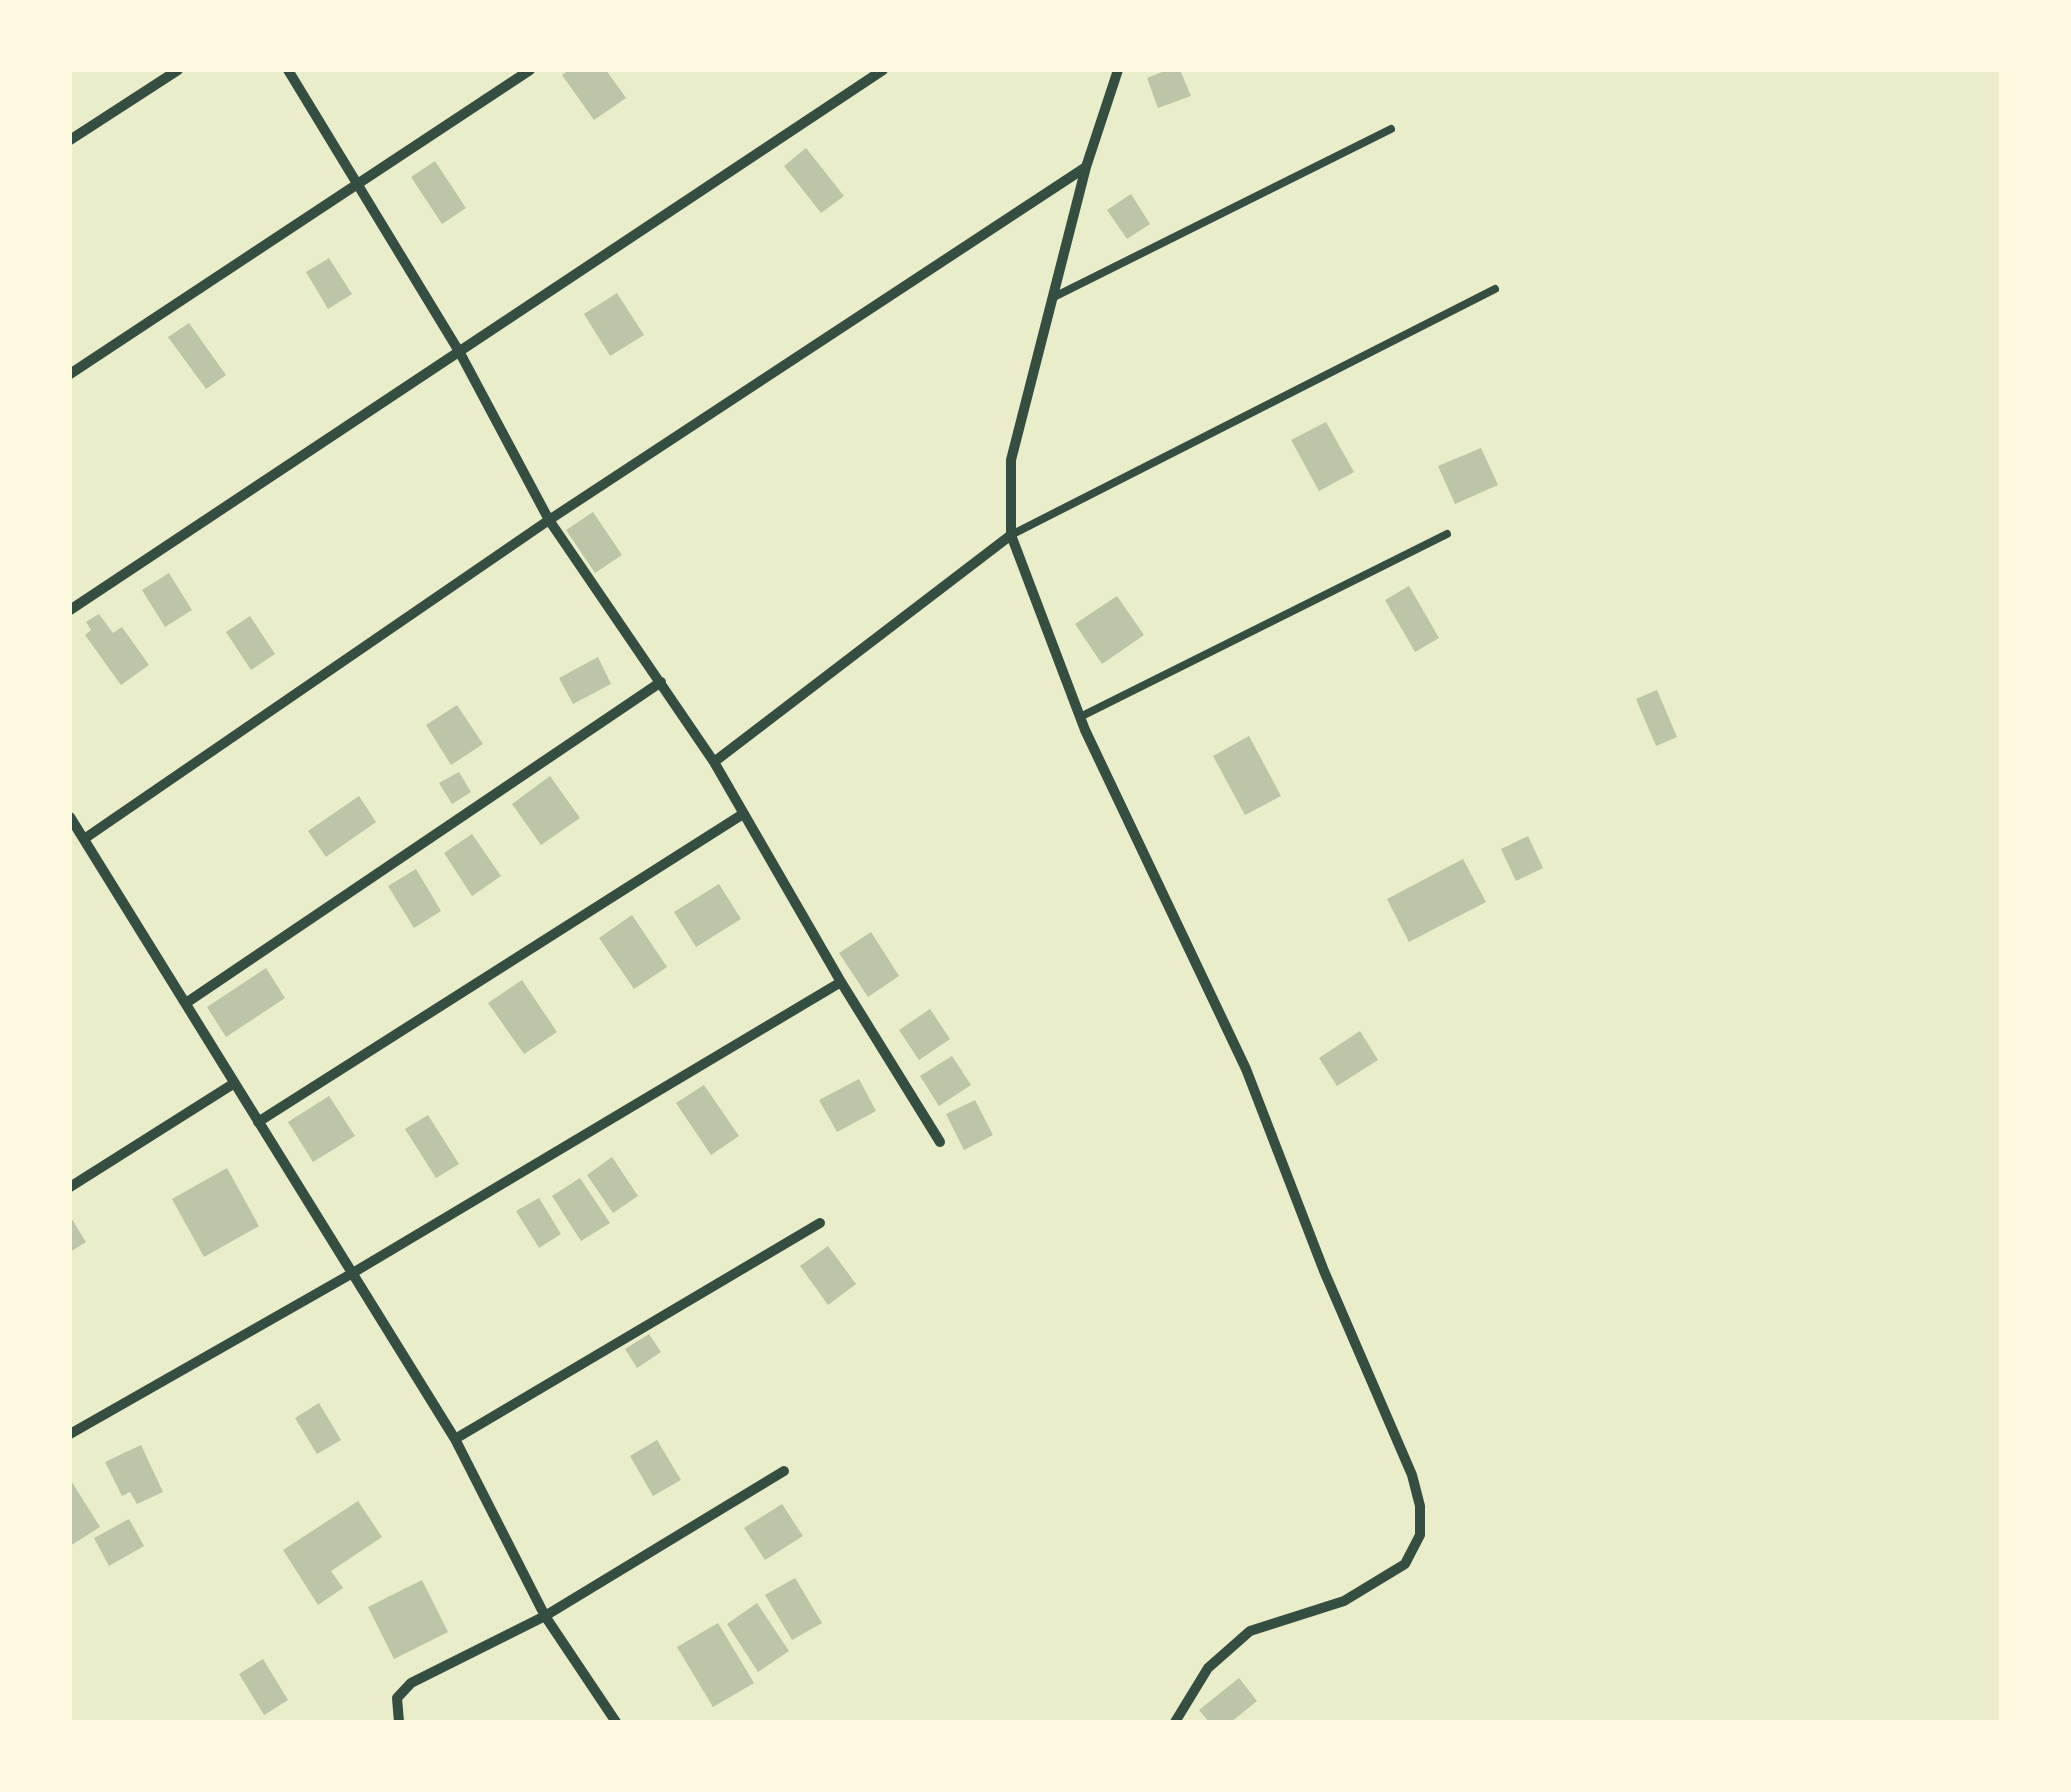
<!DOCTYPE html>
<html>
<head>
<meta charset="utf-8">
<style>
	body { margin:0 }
	#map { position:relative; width:2071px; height:1792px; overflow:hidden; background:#e9edc9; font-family:"DejaVu Sans",sans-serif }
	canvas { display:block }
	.frame { position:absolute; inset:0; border:72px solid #fefae0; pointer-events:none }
</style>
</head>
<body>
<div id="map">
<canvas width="2071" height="1792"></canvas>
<div class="frame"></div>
</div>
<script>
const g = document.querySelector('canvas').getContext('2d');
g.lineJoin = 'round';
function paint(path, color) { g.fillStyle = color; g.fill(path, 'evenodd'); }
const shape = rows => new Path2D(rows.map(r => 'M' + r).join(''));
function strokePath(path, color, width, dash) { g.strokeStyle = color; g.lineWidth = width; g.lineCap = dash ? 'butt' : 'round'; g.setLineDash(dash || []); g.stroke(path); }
const building = shape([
	[569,70,606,70,626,98,594,120,562,75],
	[1167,70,1180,70,1191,96,1158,108,1147,78],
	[806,148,844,196,821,213,784,166],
	[435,161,466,208,442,224,411,177],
	[1131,194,1150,224,1127,239,1107,210],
	[329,258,352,294,328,309,306,272],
	[617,293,644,335,610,356,584,314],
	[189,323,226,375,206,389,168,337],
	[1326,422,1354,472,1319,491,1291,440],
	[1481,448,1498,485,1455,504,1438,466],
	[593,512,622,555,595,573,566,530],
	[169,573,192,610,165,627,142,590],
	[1409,586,1439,638,1415,652,1385,600],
	[1117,596,1144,635,1102,664,1075,624],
	[99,614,113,633,122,627,149,665,121,685,85,635,91,630,86,622],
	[250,616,275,654,251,670,226,632],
	[598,657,611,684,573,704,559,678],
	[1657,690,1677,737,1656,746,1636,699],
	[457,705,483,744,451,765,426,725],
	[1249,736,1281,796,1245,815,1213,756],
	[459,772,471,792,452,804,439,783],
	[550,776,580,818,541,845,512,804],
	[359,796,376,822,326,857,308,831],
	[472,834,501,876,472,896,444,853],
	[1528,836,1543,868,1516,881,1501,849],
	[1463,859,1486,902,1409,942,1387,899],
	[416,869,441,911,414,928,388,886],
	[719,884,741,919,696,947,674,912],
	[632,915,667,967,634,989,599,938],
	[871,932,899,976,868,997,839,953],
	[266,968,285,998,226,1037,207,1007],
	[522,980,557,1032,524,1054,488,1003],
	[930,1009,950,1039,919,1060,899,1030],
	[1360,1031,1378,1060,1337,1086,1319,1058],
	[952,1056,971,1085,939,1106,920,1076],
	[859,1079,876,1111,837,1132,819,1100],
	[704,1085,739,1136,711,1155,676,1103],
	[329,1096,355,1136,313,1162,288,1122],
	[975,1100,993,1135,964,1150,946,1114],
	[428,1115,459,1164,436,1178,405,1129],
	[612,1157,638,1196,613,1213,587,1175],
	[227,1168,259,1226,204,1257,172,1199],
	[580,1178,610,1223,581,1241,552,1196],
	[539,1198,561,1234,539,1248,516,1211],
	[70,1216,86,1242,70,1252],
	[828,1246,856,1284,828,1305,800,1266],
	[649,1334,661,1352,637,1368,625,1349],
	[319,1403,341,1440,317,1454,295,1418],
	[657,1440,681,1480,653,1496,630,1456],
	[141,1445,163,1492,137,1504,130,1492,122,1496,105,1462],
	[70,1479,100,1527,70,1546],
	[358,1501,382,1537,331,1571,343,1588,318,1605,283,1550],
	[782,1504,803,1536,765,1560,744,1528],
	[129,1519,144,1546,109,1566,94,1538],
	[795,1578,822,1623,792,1640,765,1595],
	[422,1580,448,1632,394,1659,368,1607],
	[757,1603,789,1651,758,1672,727,1624],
	[718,1623,754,1683,713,1707,677,1647],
	[263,1659,288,1700,264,1715,239,1674],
	[1239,1678,1257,1701,1231,1722,1209,1722,1199,1710]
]);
const service = shape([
	[1052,298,1391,129],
	[1011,535,1495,289],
	[1080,717,1447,534]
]);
const minor = shape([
	[288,70,460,353,549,520,714,762,841,982,940,1142],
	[1118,70,1086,167,1011,460,1011,535,1085,730,1246,1069,1324,1271,1412,1475,1420,1506,1420,1535,1405,1564,1344,1601,1250,1631,1208,1668,1175,1722],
	[70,140,178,70],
	[70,374,530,70],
	[70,610,883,70],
	[714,762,1011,535],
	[70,817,455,1439,545,1616,616,1722],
	[84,839,549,520,1086,167],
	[186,1003,661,682],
	[258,1122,743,814],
	[70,1187,233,1084],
	[70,1434,351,1274,841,982],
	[455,1439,820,1223],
	[399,1722,397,1698,411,1683,545,1616,784,1471]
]);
paint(building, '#bcc5a7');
strokePath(service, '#344e41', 8);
strokePath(minor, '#344e41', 10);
</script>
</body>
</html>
